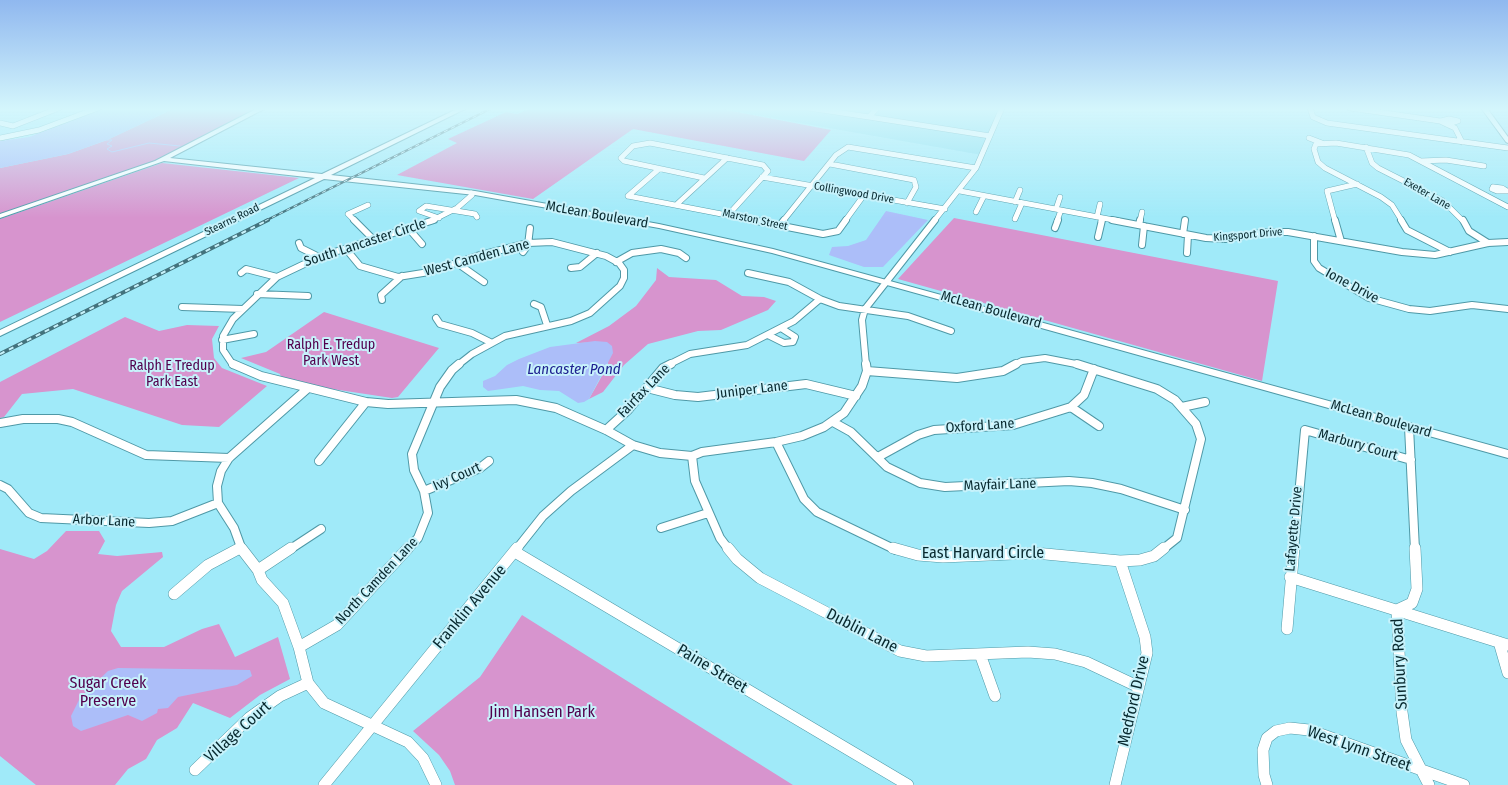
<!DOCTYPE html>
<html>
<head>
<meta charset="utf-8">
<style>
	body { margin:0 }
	canvas { display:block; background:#a0eaf9 }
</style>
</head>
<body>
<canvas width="1508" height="785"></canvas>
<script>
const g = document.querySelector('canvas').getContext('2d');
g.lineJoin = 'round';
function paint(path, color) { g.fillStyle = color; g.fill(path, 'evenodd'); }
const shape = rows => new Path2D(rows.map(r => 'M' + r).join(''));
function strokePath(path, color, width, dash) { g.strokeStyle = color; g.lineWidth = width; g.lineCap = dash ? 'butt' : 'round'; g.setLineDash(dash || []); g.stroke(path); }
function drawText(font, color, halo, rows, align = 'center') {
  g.font = font + ' "Fira Sans Condensed",sans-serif'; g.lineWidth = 4; g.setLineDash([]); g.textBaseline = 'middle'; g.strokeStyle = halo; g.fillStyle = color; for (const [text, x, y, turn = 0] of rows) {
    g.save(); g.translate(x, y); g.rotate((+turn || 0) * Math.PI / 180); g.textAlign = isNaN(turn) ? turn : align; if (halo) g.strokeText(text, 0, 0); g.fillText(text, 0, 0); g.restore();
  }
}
const built = shape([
	[716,108,1002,108,982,155]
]);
const green = shape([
	[175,108,259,108,150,163,0,214,0,168,68,154,107,140],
	[525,108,716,108,831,130,804,161,633,129,533,199,397,175,457,143,448,139,506,112,517,114,527,110],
	[162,163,299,178,0,322,0,219],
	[954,218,1278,281,1262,381,898,279],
	[657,268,669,277,716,280,742,296,764,297,776,301,768,310,721,330,698,331,648,344,624,365,603,392,589,399,608,365,607,342,576,343,609,326,636,306,656,280],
	[324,312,439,348,398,397,392,398,319,387,281,377,280,374,241,358,266,352],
	[125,317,159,331,187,325,219,326,212,339,214,358,222,368,267,386,219,427,182,425,73,389,22,394,4,417,0,418,0,382],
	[66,531,99,531,105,541,98,554,117,556,162,552,163,557,122,591,116,605,111,631,121,647,164,647,202,629,219,624,235,657,278,637,290,679,260,695,230,718,193,703,177,728,157,740,146,759,128,769,115,785,36,785,0,756,0,549,34,559,47,551],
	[522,615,793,785,455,785,450,771,439,755,413,731,480,677]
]);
const water = shape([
	[105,108,175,108,107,140,68,154,0,168,0,141,29,137],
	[886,211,928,220,883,267,864,267,829,255,832,247,848,246,866,240],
	[595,341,607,342,612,346,613,353,589,399,584,402,578,403,559,391,540,390,523,386,488,391,483,387,483,381,495,376,507,365,519,359,550,347],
	[118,668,250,670,252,676,237,685,178,697,168,708,158,709,157,713,142,721,128,715,81,731,73,726,71,716,80,698,108,671]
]);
const stream = shape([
	[106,140,112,140,107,144,112,146,107,149,112,152,149,143,180,146]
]);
const minorFar3 = shape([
	[809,108,869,117,877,108],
	[1310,108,1313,117,1327,123,1508,148],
	[1350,108,1440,121,1455,128,1462,142],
	[869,117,990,136],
	[1441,121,1449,119,1458,121,1449,124],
	[0,123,13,126,59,108],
	[0,138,39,130,98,108],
	[1309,138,1322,143],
	[1366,147,1372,163,1378,168,1443,201,1463,221],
	[1421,161,1446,160,1484,166],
	[830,164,914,180,916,187,907,203],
	[762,177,945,209],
	[704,178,624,161,621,158,633,146,650,143,763,165,768,171,729,214],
	[1493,187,1502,188,1507,191,1497,191,1492,189,1493,187],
	[960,191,1119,221],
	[628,196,758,221],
	[628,196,659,169],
	[1015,202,1020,190],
	[676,205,727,158],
	[1056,209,1060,197],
	[976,212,984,196],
	[1097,217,1100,204],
	[439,218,419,211,426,206,475,214,477,217],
	[1015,219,1022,203],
	[355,221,348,214,368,205],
	[431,221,457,208,472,195,471,193],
	[783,221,836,155,848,147,976,168],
	[845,221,864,195],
	[934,221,976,168,1002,108],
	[1057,221,1061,210],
	[1101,221,1102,218],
	[1140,221,1142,212],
	[1335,221,1327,191,1357,184],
	[1402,221,1392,205,1381,197,1325,168,1318,162,1314,149,1316,144,1336,143,1409,155,1508,207]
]);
const minorFar2 = shape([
	[354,220,373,239],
	[752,220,823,234,838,231,846,220],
	[1112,220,1206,238,1225,239,1267,232,1288,232,1402,252,1435,255,1488,243,1508,242],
	[1335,220,1341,241],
	[1401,220,1407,230,1450,252],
	[1463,220,1469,231,1488,243],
	[780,225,784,220],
	[1139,225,1140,220],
	[1055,228,1058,220],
	[409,229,422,244],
	[1183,234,1185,220],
	[1314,236,1314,261,1319,268,1369,298,1409,309,1430,311,1472,305,1508,309],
	[1098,237,1102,220],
	[299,243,301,248,319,257],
	[1142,245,1144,226],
	[346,249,360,266,398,277,429,272,477,256,528,243,552,242,606,256,619,263,624,270,624,278,620,286,590,313,571,321,505,336,472,354,458,365],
	[523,252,528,245,530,228],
	[1187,253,1188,235],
	[616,262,632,253,661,249,679,253,686,258],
	[457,263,484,282],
	[571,268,580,267,597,253],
	[241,273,246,269,277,277],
	[748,273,789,282,820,299,839,306,908,316,951,331],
	[257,294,308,296],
	[382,300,381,295,402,276],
	[534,304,541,307,547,325],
	[182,307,243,309],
	[436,318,440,324,472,333,492,343],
	[768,335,784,343,793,342,795,337,781,328],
	[222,340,254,334],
	[233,365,223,350,223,336,233,319,277,277,319,257,434,220],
	[668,365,690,354,747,345,794,321,820,299],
	[866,365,862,320,865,309,935,220],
	[1014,365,1022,361,1045,358,1081,365]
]);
const minorFar1 = shape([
	[233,364,261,376,366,402,388,404,516,400,556,408,606,430,633,445,660,453,692,456,702,452,776,442,802,436,824,427,844,413,862,386,867,371,866,364],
	[1077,364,1157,389,1175,400,1196,424,1201,439,1177,538,1162,550],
	[867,371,957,378,1003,371,1016,364],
	[647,388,675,395,698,397,806,384,856,396],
	[1071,407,1099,426],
	[1182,407,1205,402],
	[833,422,851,432,887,467,920,483,945,487,1069,481,1092,483,1121,489,1185,510],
	[0,423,23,419,58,419,72,422,146,455,229,458],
	[1409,427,1415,550],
	[606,430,628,410,663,368,671,364],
	[776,442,804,499,817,512,896,550],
	[692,456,695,481,720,538,729,550],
	[878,457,918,435,934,430,1013,425,1071,407,1084,395,1094,369],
	[319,461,366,402],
	[0,485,8,489,29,513,41,518,149,523,172,521,218,503],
	[424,491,480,468,489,461],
	[661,528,708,513],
	[238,550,241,548],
	[242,550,234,528,218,503,217,486,221,471,229,458,307,389],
	[289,550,321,529],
	[407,550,418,538,428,513,424,491,414,470,412,454,440,387,452,370,459,364],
	[516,550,543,516,571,491,633,445],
	[1294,550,1305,430,1411,460]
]);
const minor = shape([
	[241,548,258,570,262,580,283,603,299,647,308,683,324,703,408,742,423,758,436,785],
	[728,548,737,559,760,578,900,651,926,656,1028,652,1055,654,1086,662,1139,687],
	[893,548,918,555,943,557,1035,553,1120,561,1140,560,1154,556,1164,548],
	[1415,548,1417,589,1412,603,1397,610,1402,712,1406,740,1429,785],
	[515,552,908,785],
	[258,570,291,548],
	[1290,577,1508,645],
	[174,594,208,565,240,548],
	[1287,629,1294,548],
	[1499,642,1508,673],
	[299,647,337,625,408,548],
	[980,654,995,696],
	[195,770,249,718,280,696,308,683],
	[324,785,517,548],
	[1115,785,1147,653,1145,637,1120,561],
	[1267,785,1264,775,1263,750,1267,738,1276,731,1290,728,1309,730,1464,785]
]);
const major = shape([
	[258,108,266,108,170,158,322,174,459,108,467,108,331,175,475,191,659,224,773,249,1508,450,1508,458,772,253,659,228,475,195,324,179,0,336,0,330,315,178,164,161,0,218,0,214,155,161,258,108],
	[1481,108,1487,108,1508,137,1508,143,1506,142,1481,108]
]);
const railFar1 = shape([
	[265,221,492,108]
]);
const rail = shape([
	[0,354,268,220]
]);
const farStreetnames = [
	["Collingwood Drive",854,193,10],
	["Exeter Lane",1427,194,30],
	["Stearns Road",232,220,-26],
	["Marston Street",755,220,12],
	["Kingsport Drive",1248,235,-5]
];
const streetNames = [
	["McLean Boulevard",597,215,10],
	["South Lancaster Circle",365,243,-18],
	["West Camden Lane",477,258,-15],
	["Ione Drive",1352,286,28],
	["McLean Boulevard",991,310,16],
	["Juniper Lane",752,390,-7],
	["Fairfax Lane",644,391,-46],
	["McLean Boulevard",1381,419,16],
	["Oxford Lane",980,426,-4],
	["Marbury Court",1358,445,16],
	["Ivy Court",457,477,-24],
	["Mayfair Lane",1000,485,-2],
	["Arbor Lane",104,521,3],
	["Lafayette Drive",1294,529,-85],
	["North Camden Lane",377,581,-47]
];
const parkNames = [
	["Ralph E. Tredup",331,345],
	["Park West",331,361],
	["Ralph E Tredup",172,366],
	["Park East",172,382]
];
const waterNames = [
	["Lancaster Pond",574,370]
];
const nearStreetnames = [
	["East Harvard Circle",983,554],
	["Franklin Avenue",470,607,-50],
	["Dublin Lane",862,631,27],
	["Sunbury Road",1400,664,-93],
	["Paine Street",712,669,31],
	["Medford Drive",1134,701,-77],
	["Village Court",238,732,-42],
	["West Lynn Street",1359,749,19]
];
const nearParknames = [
	["Sugar Creek",108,684],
	["Preserve",108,702],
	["Jim Hansen Park",542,713]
];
paint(built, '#89dff0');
paint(green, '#d794ce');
paint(water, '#acbef9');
strokePath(stream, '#acbef9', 1);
strokePath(minorFar3, '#4f99a7', 6);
strokePath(minorFar2, '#4f99a7', 8);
strokePath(minorFar1, '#4f99a7', 10);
strokePath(minor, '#4f99a7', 12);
strokePath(major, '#4f99a7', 2);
strokePath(minorFar3, '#fff', 5);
strokePath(minorFar2, '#fff', 6);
strokePath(minorFar1, '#fff', 8);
strokePath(minor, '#fff', 11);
paint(major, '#fff');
strokePath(railFar1, '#43737d', 2.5);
strokePath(rail, '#43737d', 4);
strokePath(railFar1, '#c7f2fb', 1, [4]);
strokePath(rail, '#c7f2fb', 2, [5]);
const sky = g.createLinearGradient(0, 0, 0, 218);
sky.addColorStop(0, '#90b8ef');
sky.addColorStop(0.5, '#d4f6fc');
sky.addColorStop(1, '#d4f6fc00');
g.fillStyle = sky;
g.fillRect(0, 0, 1508, 218);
drawText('11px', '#08292f', '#c7f2fb', farStreetnames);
drawText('14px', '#08292f', '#c7f2fb', streetNames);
drawText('14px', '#52004d', '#c7f2fb', parkNames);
drawText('italic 15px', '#1f2290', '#c7f2fb', waterNames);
drawText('16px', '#08292f', '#c7f2fb', nearStreetnames);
drawText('16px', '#52004d', '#c7f2fb', nearParknames);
</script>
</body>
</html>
